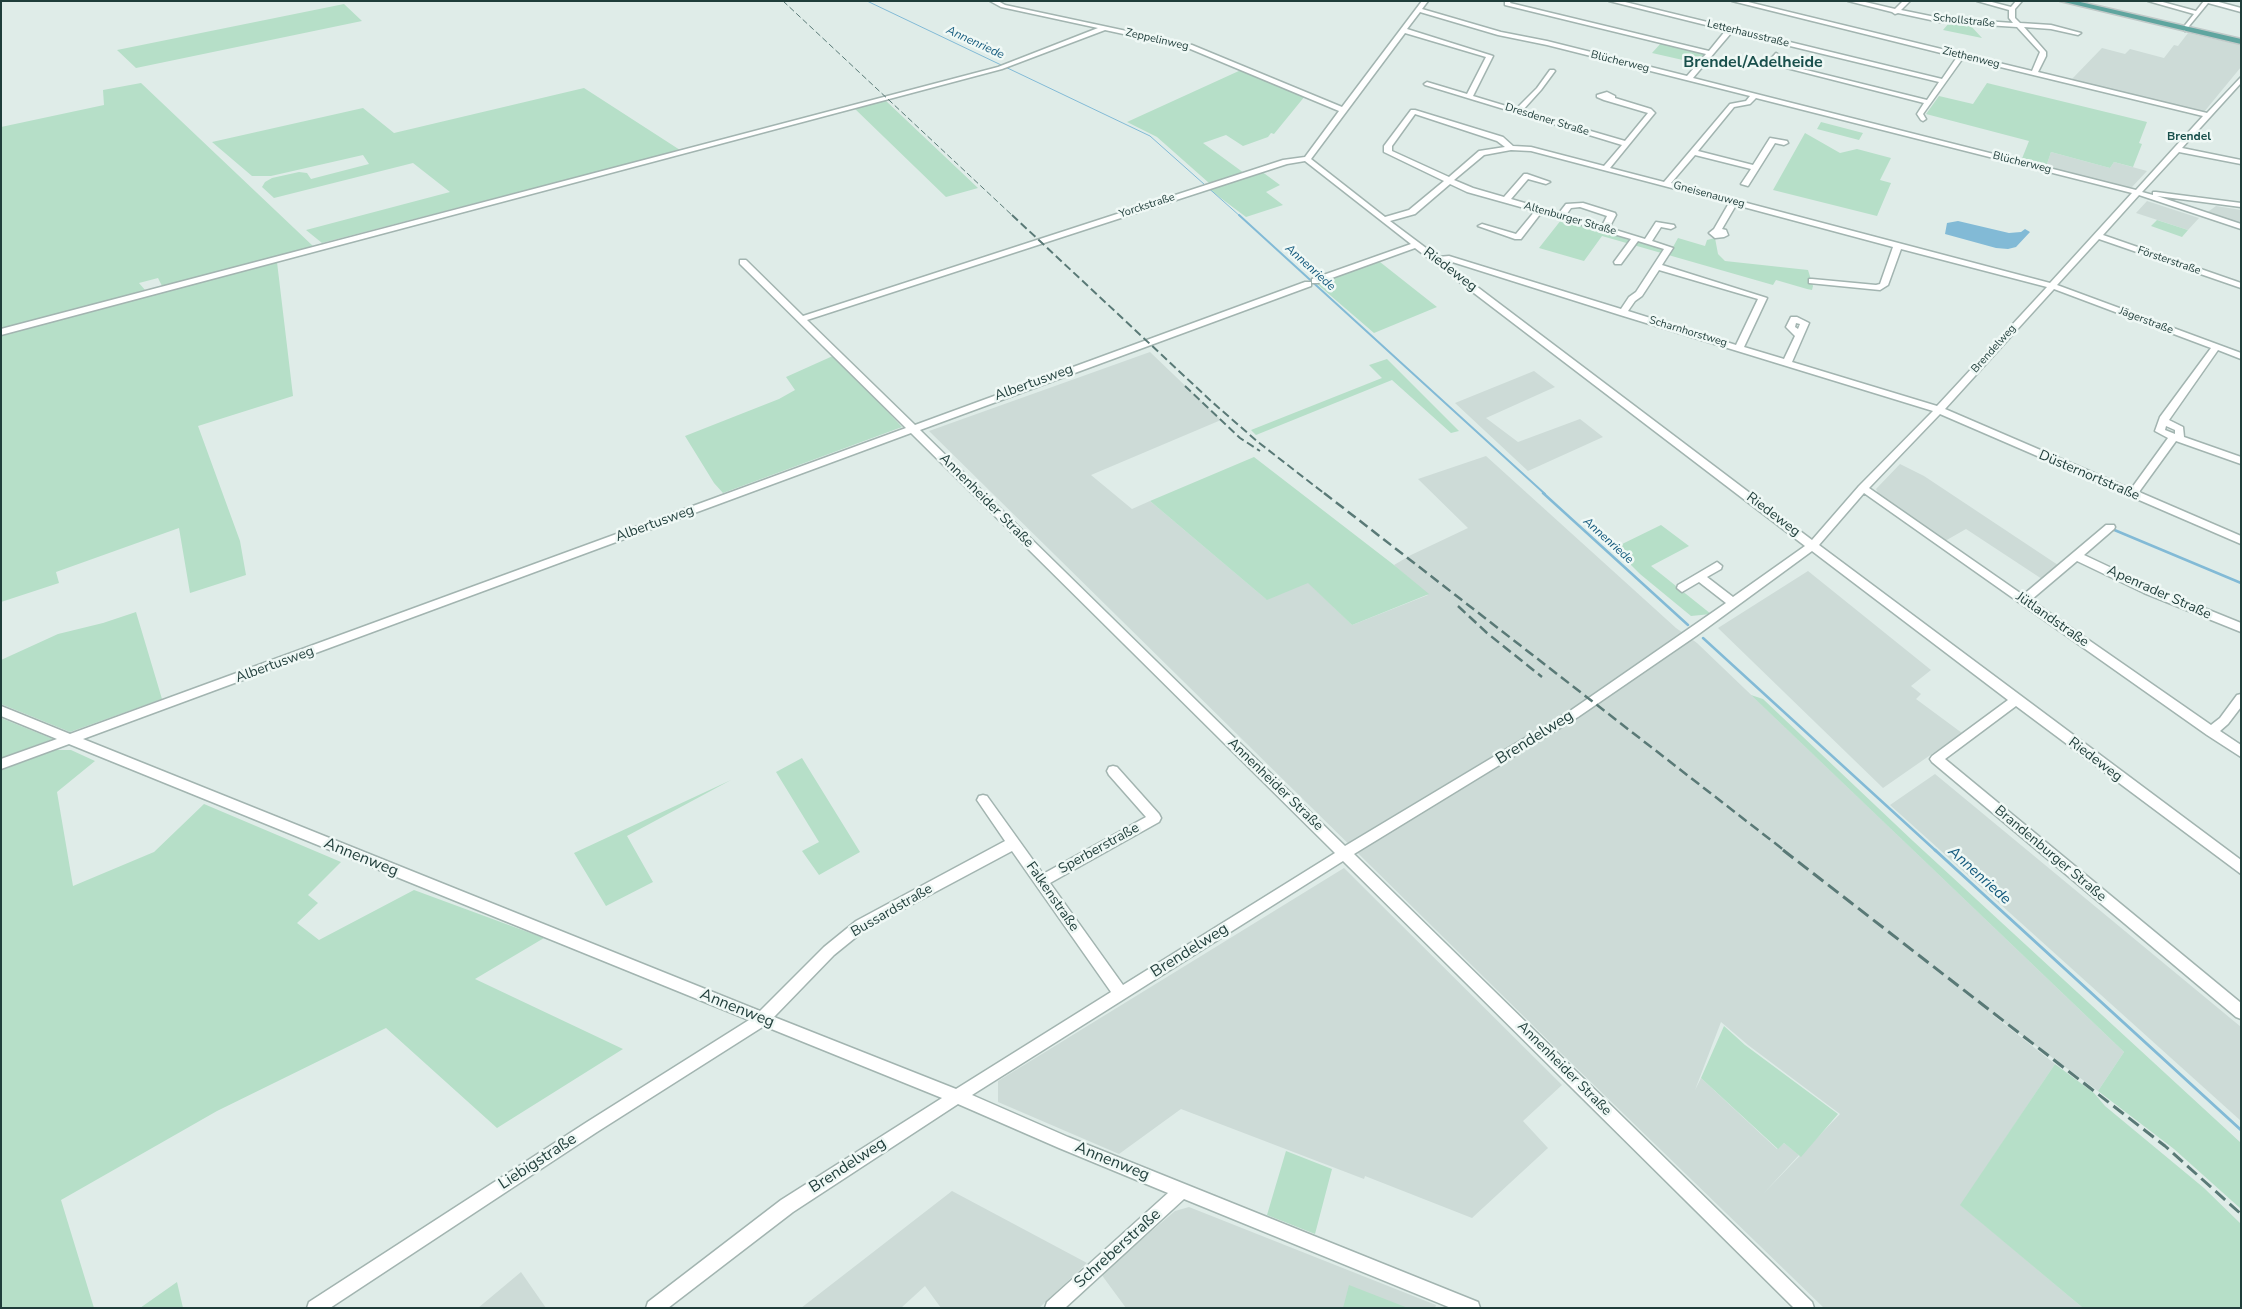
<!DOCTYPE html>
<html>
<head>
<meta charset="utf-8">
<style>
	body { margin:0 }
	#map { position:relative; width:2242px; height:1309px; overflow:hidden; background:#dfece8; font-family:"Nunito Sans",sans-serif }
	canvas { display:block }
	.frame { position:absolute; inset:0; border:2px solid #1f3d3a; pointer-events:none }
</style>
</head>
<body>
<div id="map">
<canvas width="2242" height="1309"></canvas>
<div class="frame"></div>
</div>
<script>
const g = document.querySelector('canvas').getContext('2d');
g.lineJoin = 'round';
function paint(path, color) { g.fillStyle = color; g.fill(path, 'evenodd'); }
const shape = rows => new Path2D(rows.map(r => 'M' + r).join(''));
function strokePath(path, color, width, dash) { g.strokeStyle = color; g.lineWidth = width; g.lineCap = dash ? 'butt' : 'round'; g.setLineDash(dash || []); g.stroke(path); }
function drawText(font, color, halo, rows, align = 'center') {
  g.font = font + ' "Nunito Sans",sans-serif'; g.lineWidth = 5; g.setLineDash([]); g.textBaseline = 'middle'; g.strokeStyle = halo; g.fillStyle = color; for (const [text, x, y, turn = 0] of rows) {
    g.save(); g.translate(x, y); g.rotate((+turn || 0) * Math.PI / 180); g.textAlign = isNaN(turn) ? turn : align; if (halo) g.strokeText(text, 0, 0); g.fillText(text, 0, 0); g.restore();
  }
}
const built = shape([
	[2188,33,2241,45,2241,67,2204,112,2071,80,2102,48,2125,54,2130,49,2164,58,2174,45,2178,46],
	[2051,152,2110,168,2114,162,2147,171,2132,187,2126,187,2046,167],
	[2147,201,2199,218,2188,230,2136,213],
	[2216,206,2241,210,2241,226,2205,214],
	[1150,352,1221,420,1091,475,1132,509,1150,501,1266,599,1308,582,1352,625,1428,595,1394,565,1411,555,1468,528,1418,479,1486,456,1676,628,1697,643,2124,1052,2098,1091,1984,1008,2055,1064,1961,1205,2083,1308,1824,1308,1563,1055,929,431],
	[1721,1022,1748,1045,1840,1114,1764,1193,1799,1155,1784,1143,1777,1149,1701,1078,1695,1090],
	[1534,371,1555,387,1486,418,1518,442,1580,419,1603,437,1528,471,1455,403],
	[1900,464,1924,476,2058,565,2042,579,1966,529,1945,541,1879,495,1876,489],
	[1808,571,1931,670,1911,686,1921,694,1916,699,1962,733,1883,788,1718,628],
	[1935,774,2241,1027,2241,1121,1890,805],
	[1344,868,1562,1085,1523,1121,1548,1148,1472,1218,1365,1176,1364,1179,1181,1109,1119,1154,998,1102,998,1081],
	[952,1191,1087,1263,1039,1308,941,1308,925,1286,901,1308,801,1308],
	[1189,1207,1436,1305,1435,1308,1126,1308,1101,1274,1175,1211],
	[521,1272,546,1308,478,1308]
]);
const green = shape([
	[344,4,362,21,136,68,117,50],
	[1949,23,1970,25,1982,38,1943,30],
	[1661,43,1703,53,1704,55,1696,63,1652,53],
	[1241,70,1305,96,1274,134,1271,133,1268,137,1243,146,1226,135,1203,143,1244,173,1209,183,1157,137,1127,122],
	[141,83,314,247,162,286,158,278,139,283,145,290,1,329,1,127,104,105,103,90],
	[1987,83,2147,122,2139,143,2142,144,2133,167,2114,162,2110,168,2051,152,2046,167,2021,161,2029,141,1926,114,1939,96,1973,104],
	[584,88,680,150,322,243,306,230,450,192,413,163,274,198,262,187,265,182,272,178,299,172,307,173,311,179,369,164,363,155,271,176,252,176,212,142,363,108,394,133],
	[885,100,978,188,946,197,854,108],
	[1821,122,1863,133,1859,140,1817,129],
	[1805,133,1840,153,1857,149,1891,158,1880,180,1891,183,1877,216,1773,190],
	[1261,171,1280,185,1266,192,1283,205,1246,217,1210,190],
	[1565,215,1673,247,1678,238,1705,246,1707,240,1715,238,1718,254,1725,261,1808,270,1813,286,1812,290,1807,289,1776,280,1773,285,1602,236,1584,261,1539,248],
	[2157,220,2188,230,2182,237,2151,226],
	[277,262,293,396,198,426,240,541,246,575,190,593,179,528,56,572,59,583,1,602,1,333],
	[1380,262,1437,307,1374,333,1316,283],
	[835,355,902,427,723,493,714,483,685,436,779,399,795,390,786,377],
	[1387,359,1459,431,1451,433,1392,380,1256,435,1251,430,1382,378,1369,365],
	[1254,457,1394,565,1429,594,1352,625,1308,583,1267,600,1150,501],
	[1661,525,1689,546,1651,566,1711,614,1691,616,1640,574,1614,548],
	[136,612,162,699,70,732,1,704,1,660,58,634,103,623],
	[1751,695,1763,699,1913,841,2241,1143,2241,1209,2174,1149,2098,1091,2124,1052],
	[1,718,53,739,1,758],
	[56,750,71,750,95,761,57,792,73,886,154,852,204,804,341,862,308,895,318,903,297,923,319,940,414,890,544,938,475,979,623,1049,497,1128,386,1028,217,1111,61,1200,94,1308,1,1308,1,770],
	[802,758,860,852,819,875,802,851,819,842,776,772],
	[731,780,627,836,653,882,606,906,574,853],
	[1724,1026,1745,1045,1838,1114,1801,1157,1784,1143,1778,1149,1701,1078],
	[2055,1064,2094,1093,2105,1106,2204,1188,2241,1224,2241,1308,2083,1308,1960,1205],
	[1286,1151,1332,1169,1315,1234,1267,1215],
	[177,1282,183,1308,140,1308],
	[1349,1285,1408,1308,1343,1308]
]);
const water = shape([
	[1958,221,2009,233,2021,232,2025,229,2030,232,2016,247,2008,249,1996,248,1945,234,1947,223]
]);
const streamFar3 = shape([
	[867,1,1150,136,1241,217]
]);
const streamFar2 = shape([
	[1239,215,1545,494]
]);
const streamFar1 = shape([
	[1543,493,1688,625],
	[2112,529,2241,583],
	[1703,638,1936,851]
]);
const stream = shape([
	[1935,850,2241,1130]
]);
const minor = shape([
	[990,1,998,1,1005,5,1192,45,1342,107,1422,1,1428,1,1422,9,1501,32,1547,41,1687,76,1706,54,1505,5,1505,1,1511,1,1510,3,1709,51,1726,30,1609,1,1621,1,1942,79,1957,57,1732,1,1744,1,2032,71,2040,52,2017,27,1940,22,1898,13,1895,14,1892,12,1848,1,1861,1,1895,9,1903,1,1910,1,1901,10,1940,18,2013,23,2009,18,2009,10,1977,1,1988,1,2011,7,2016,1,2022,1,2015,9,2015,18,2020,23,2051,25,2081,33,2078,35,2051,29,2024,27,2046,52,2046,56,2038,72,2207,113,2241,77,2241,83,2182,148,2241,160,2241,164,2179,152,2142,192,2153,195,2153,192,2156,192,2241,203,2241,207,2157,196,2241,224,2241,229,2139,195,2103,235,2241,283,2241,288,2099,239,2057,285,2241,353,2241,359,2218,350,2169,420,2183,427,2184,437,2241,457,2241,464,2176,441,2139,492,2241,536,2241,544,1940,414,1869,488,2023,595,2106,525,2114,525,2115,527,2114,529,2084,555,2152,587,2241,623,2241,632,2144,593,2077,561,2031,600,2211,725,2220,718,2237,695,2241,694,2241,707,2228,724,2220,731,2241,745,2241,757,2207,735,1864,493,1819,545,2241,860,2241,874,2016,706,1945,759,2241,1003,2241,1019,2236,1017,1932,762,1930,759,1932,756,2008,700,1812,551,1696,636,1578,717,1354,854,1812,1302,1814,1308,1794,1308,1343,861,972,1095,1068,1137,1478,1302,1480,1308,1451,1308,1184,1199,1065,1308,1045,1308,1047,1302,1168,1193,1059,1148,958,1104,793,1212,668,1308,646,1308,648,1302,781,1200,942,1098,764,1026,597,1132,330,1308,307,1308,309,1302,587,1122,749,1020,69,744,1,769,1,759,57,739,1,716,1,706,70,734,906,428,740,264,740,260,746,260,803,316,1283,160,1305,157,1339,111,1188,48,1105,30,1002,69,1,335,1,329,998,67,1098,28,1001,7,990,1],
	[1420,12,1498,35,1547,45,1750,96,1746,101,1730,104,1664,182,1610,168,1654,114,1655,113,1651,109,1615,98,1615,96,1607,92,1597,95,1597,97,1604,100,1648,113,1625,141,1522,111,1541,90,1555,71,1554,70,1550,70,1537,88,1516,109,1473,96,1493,56,1407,29,1420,12],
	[1732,32,1939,82,1927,100,1774,62,1779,55,1776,53,1767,63,1924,103,1917,114,1921,120,1923,121,1926,119,1923,114,1963,58,2203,116,2136,190,1693,78,1732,32],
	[1405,33,1486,57,1467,94,1427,82,1424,84,1425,85,1622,145,1604,166,1531,147,1513,146,1503,137,1415,110,1411,110,1384,146,1384,152,1444,181,1409,210,1385,217,1311,159,1405,33],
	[1756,98,2132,193,2050,283,1671,183,1695,155,1751,169,1741,184,1748,186,1775,143,1784,145,1788,143,1787,141,1770,138,1753,165,1698,151,1734,107,1750,104,1756,98],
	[1415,114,1497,141,1505,147,1479,151,1449,177,1392,151,1392,146,1415,114],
	[1511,150,1531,151,1729,203,1714,229,1709,233,1715,238,1724,237,1728,235,1726,230,1722,229,1736,205,1893,247,1880,284,1876,285,1812,279,1809,279,1809,283,1880,290,1888,285,1901,249,2047,287,1937,406,1792,362,1809,323,1797,317,1791,317,1786,327,1795,336,1784,359,1744,347,1767,298,1662,265,1673,248,1652,241,1661,227,1671,229,1675,227,1674,225,1656,222,1645,239,1609,228,1616,215,1615,213,1583,203,1566,204,1559,213,1511,199,1528,179,1546,184,1550,182,1527,174,1524,174,1504,197,1473,188,1454,180,1484,155,1511,150],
	[1305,161,1411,244,1312,279,1312,283,1318,283,1415,248,1805,546,1733,597,1707,577,1721,569,1722,566,1717,562,1678,585,1677,588,1682,592,1699,582,1726,603,1570,711,1345,846,920,430,1311,286,1311,282,1305,282,915,425,807,320,1287,164,1305,161],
	[1450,184,1467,192,1535,211,1516,234,1482,224,1478,226,1515,239,1521,239,1541,213,1631,239,1614,262,1615,264,1621,264,1638,241,1664,249,1636,292,1629,297,1621,309,1449,256,1438,257,1390,221,1415,214,1450,184],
	[1580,207,1607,216,1602,226,1566,215,1571,208,1580,207],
	[1446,260,1620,315,1933,411,1859,486,1812,540,1443,261,1446,260],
	[1659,270,1758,299,1736,345,1628,311,1635,301,1642,296,1659,270],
	[2054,289,2211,348,2160,417,2155,431,2168,438,2131,489,1945,409,2054,289],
	[1796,323,1800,324,1798,329,1795,327,1796,323],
	[2166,426,2175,430,2175,434,2165,430,2166,426],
	[911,433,1335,853,1123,985,1050,883,1159,822,1161,818,1159,814,1117,767,1113,766,1109,767,1107,771,1109,775,1146,817,1043,874,987,796,983,795,979,796,977,800,1005,841,856,921,824,947,760,1011,83,739,911,433],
	[1012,851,1111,992,956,1089,774,1017,834,955,866,929,1012,851],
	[2148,1,2159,1,2196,11,2204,1,2215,1,2241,8,2241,12,2208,3,2185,31,2182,29,2194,14,2148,1]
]);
const major = shape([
	[2060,1,2076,1,2241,39,2241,44,2060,1]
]);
const railFar3 = shape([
	[783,1,1014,217]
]);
const railFar2 = shape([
	[1012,215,1211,401,1258,442,1325,494],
	[1185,386,1240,438,1260,451]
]);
const railFar1 = shape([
	[1324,493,1785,851],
	[1458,606,1487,633,1542,677]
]);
const rail = shape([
	[1783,850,2165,1146,2241,1214]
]);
const farStreetnames = [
	["Schollstraße",1964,21,6],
	["Letterhausstraße",1748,34,14],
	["Zeppelinweg",1157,40,13],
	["Ziethenweg",1971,58,14],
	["Blücherweg",1620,62,14],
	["Dresdener Straße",1547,120,17],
	["Blücherweg",2022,163,14],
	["Gneisenauweg",1709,195,15],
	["Yorckstraße",1147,206,-18],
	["Altenburger Straße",1570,219,16],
	["Försterstraße",2169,261,19],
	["Jägerstraße",2146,321,21],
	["Scharnhorstweg",1688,332,17],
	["Brendelweg",1994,349,-48]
];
const farWaternames = [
	["Annenriede",975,43,25],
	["Annenriede",1310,268,42],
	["Annenriede",1608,541,42]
];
const farNeighbourhoodnames = [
	["Brendel",2189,137]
];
const streetNames = [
	["Riedeweg",1450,270,37],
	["Albertusweg",1034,383,-20],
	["Düsternortstraße",2089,476,23],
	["Annenheider Straße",986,501,45],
	["Riedeweg",1773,515,37],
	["Albertusweg",655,524,-20],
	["Apenrader Straße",2159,593,24],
	["Jütlandstraße",2052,620,35],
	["Albertusweg",275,665,-20],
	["Riedeweg",2095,760,37],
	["Annenheider Straße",1275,785,44],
	["Sperberstraße",1099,849,-29],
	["Brandenburger Straße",2050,854,40],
	["Falkenstraße",1052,897,55],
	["Bussardstraße",892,911,-30],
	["Annenheider Straße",1564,1069,45]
];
const waterNames = [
	["Annenriede",1979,876,42]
];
const farDistrictnames = [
	["Brendel/Adelheide",1753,63]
];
const nearStreetnames = [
	["Brendelweg",1535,738,-32],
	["Annenweg",361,858,22],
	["Brendelweg",1190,951,-32],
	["Annenweg",737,1009,22],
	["Liebigstraße",538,1162,-33],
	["Annenweg",1112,1162,22],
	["Brendelweg",848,1166,-33],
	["Schreberstraße",1118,1249,-42]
];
paint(built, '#cddbd7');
paint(green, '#b6dfc8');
paint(water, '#82bad6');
strokePath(streamFar3, '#82bad6', 1);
strokePath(streamFar2, '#82bad6', 2);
strokePath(streamFar1, '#82bad6', 2.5);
strokePath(stream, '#82bad6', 3);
strokePath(minor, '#a2b4b0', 3);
strokePath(major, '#c0c9c8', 3);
paint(minor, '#fff');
paint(major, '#5fa59f');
strokePath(railFar3, '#597976', 1, [6, 3]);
strokePath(railFar2, '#597976', 2, [8, 4]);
strokePath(railFar1, '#597976', 2.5, [10, 5]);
strokePath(rail, '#597976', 3, [13, 6]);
drawText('11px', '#1f3d3a', '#eff8f5', farStreetnames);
drawText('italic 12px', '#145a7d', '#eff8f5', farWaternames);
drawText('bold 12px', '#19504c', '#eff8f5', farNeighbourhoodnames);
drawText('14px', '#1f3d3a', '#eff8f5', streetNames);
drawText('italic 15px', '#145a7d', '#eff8f5', waterNames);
drawText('bold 16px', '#19504c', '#eff8f5', farDistrictnames);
drawText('16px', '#1f3d3a', '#eff8f5', nearStreetnames);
</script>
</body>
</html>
